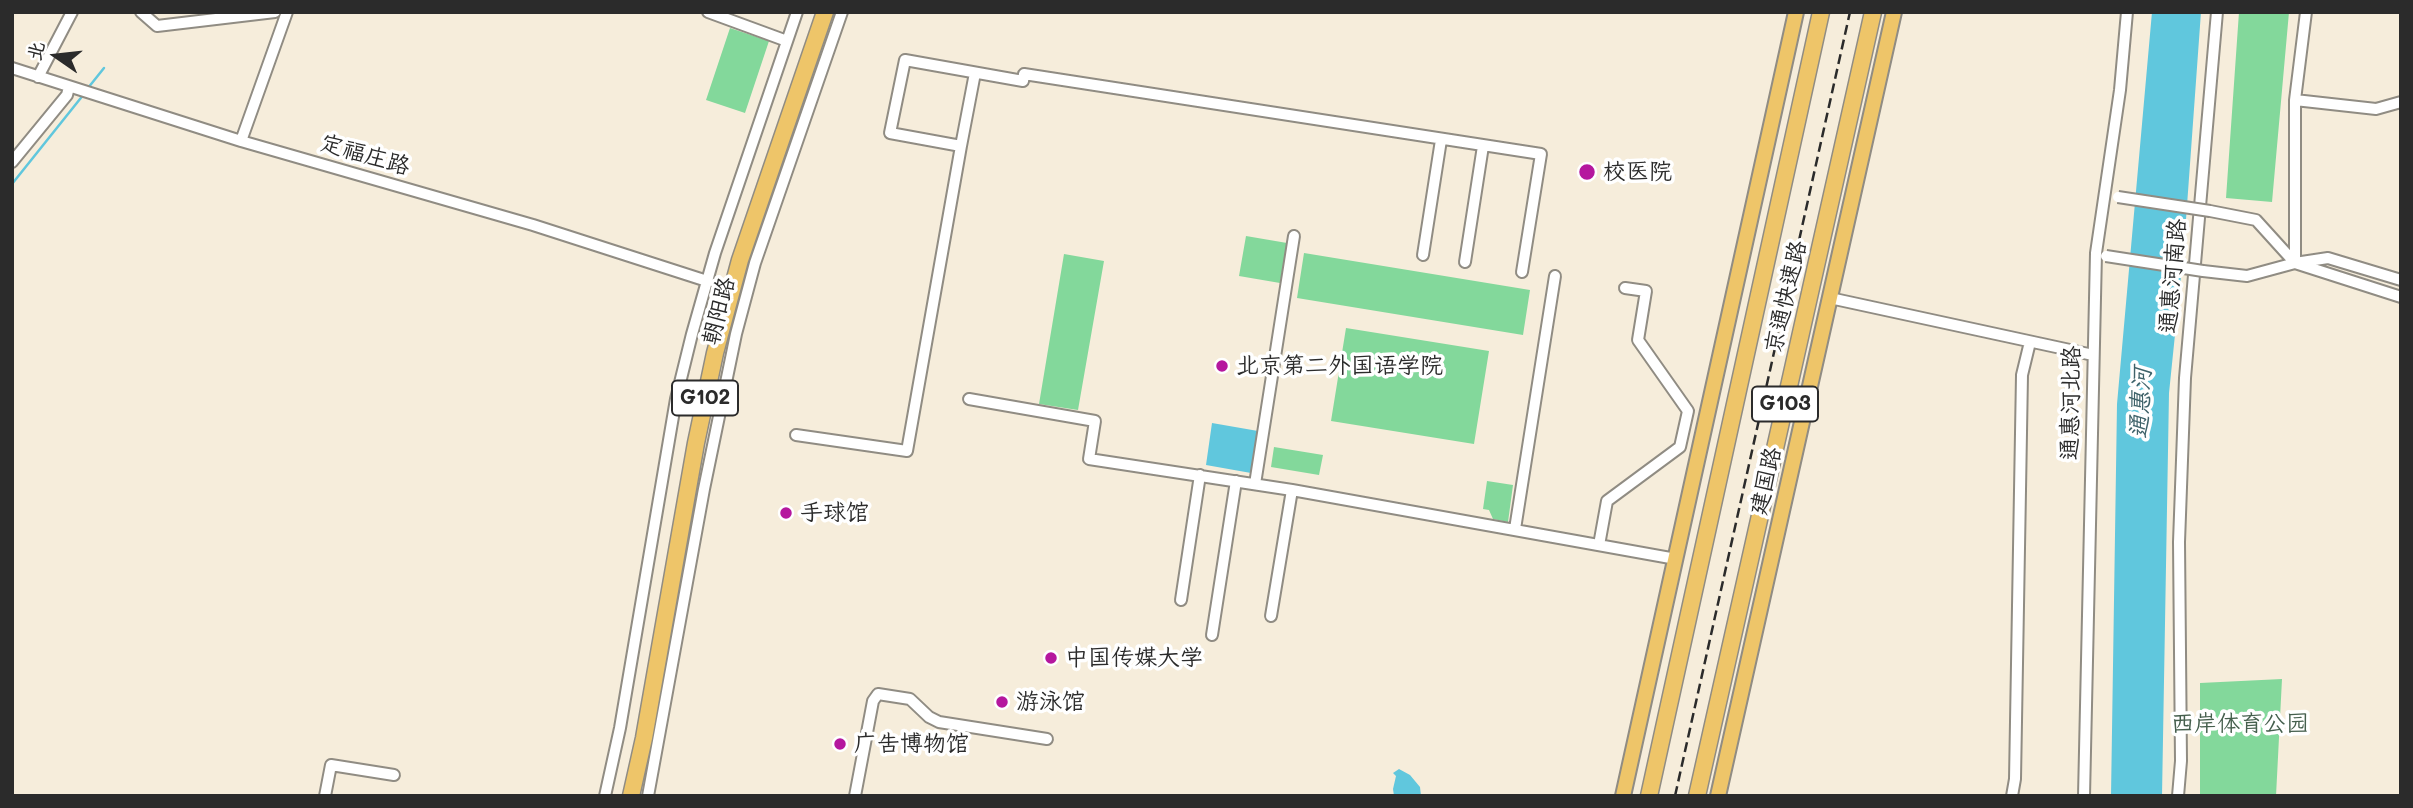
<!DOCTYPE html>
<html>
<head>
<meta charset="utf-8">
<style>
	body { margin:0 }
	#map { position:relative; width:2413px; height:808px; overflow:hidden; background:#f6eddb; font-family:Mali,"LXGW WenKai TC",sans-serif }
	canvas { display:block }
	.frame { position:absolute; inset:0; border:14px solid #2b2b2b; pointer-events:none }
	.north { position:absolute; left:21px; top:21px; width:70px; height:70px; -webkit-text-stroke:5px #fff; paint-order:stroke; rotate:284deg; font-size:19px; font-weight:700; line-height:28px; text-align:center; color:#2b2b2b }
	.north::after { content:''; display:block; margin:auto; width:24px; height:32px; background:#2b2b2b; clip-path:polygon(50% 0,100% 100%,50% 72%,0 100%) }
</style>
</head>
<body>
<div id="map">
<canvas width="2413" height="808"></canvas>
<div class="frame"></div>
<div class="north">北</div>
</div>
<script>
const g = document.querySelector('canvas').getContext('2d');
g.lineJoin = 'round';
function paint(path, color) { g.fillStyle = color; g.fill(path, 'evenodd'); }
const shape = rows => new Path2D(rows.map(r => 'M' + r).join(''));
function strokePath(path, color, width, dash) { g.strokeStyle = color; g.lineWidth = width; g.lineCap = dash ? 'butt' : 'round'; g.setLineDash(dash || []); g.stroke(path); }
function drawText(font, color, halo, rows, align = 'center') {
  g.font = font + ' Mali,"LXGW WenKai TC",sans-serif'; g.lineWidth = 7; g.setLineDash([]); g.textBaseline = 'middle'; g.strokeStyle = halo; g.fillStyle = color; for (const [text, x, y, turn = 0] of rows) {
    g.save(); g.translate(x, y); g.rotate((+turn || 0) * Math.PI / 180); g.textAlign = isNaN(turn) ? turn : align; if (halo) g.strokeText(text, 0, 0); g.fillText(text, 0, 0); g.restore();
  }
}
const green = shape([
	[2239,12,2289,12,2272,202,2226,198],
	[730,28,769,41,745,113,706,100],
	[1246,236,1287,243,1280,283,1239,276],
	[1304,253,1530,290,1523,335,1297,298],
	[1064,254,1104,261,1078,410,1039,404],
	[1346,328,1489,351,1474,444,1331,421],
	[1274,447,1323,455,1319,475,1271,467],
	[1487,481,1513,485,1508,522,1493,519,1489,510,1483,509],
	[2282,679,2276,796,2200,796,2200,683]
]);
const water = shape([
	[2152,12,2201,12,2184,247,2169,393,2162,796,2111,796,2117,404],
	[1212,423,1258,431,1251,473,1206,465],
	[1399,769,1410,775,1420,787,1421,796,1394,796,1393,789,1396,776,1393,773]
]);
const stream = shape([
	[88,88,104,68],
	[12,184,84,94]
]);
const minor = shape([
	[141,12,157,26,275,12],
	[708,12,787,41],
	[12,68,241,141,533,225,707,281],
	[975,73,961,146,890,133,905,60,1023,81,1024,74,1541,154,1522,272],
	[38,77,72,12],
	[2295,100,2376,109,2401,102],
	[241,141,287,12],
	[12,162,67,95,69,87],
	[2210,211,2256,220,2295,263,2401,297],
	[1423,255,1441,140],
	[1465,262,1483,146],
	[2295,263,2295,100,2306,12],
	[2203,271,2247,276,2295,263,2328,258,2401,280],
	[1830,298,2093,355],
	[969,399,1095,421,1089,459,1292,490,1676,559],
	[796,435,907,451,961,146],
	[1255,484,1294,236],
	[1515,529,1555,276],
	[1599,545,1607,501,1680,447,1688,411,1638,340,1646,291,1625,288],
	[1181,600,1200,475],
	[1271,616,1292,490],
	[1212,635,1236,481],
	[325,796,331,765,394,775],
	[605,796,620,728,676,399,692,334,715,253,797,12],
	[648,796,704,489,736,334,755,263,842,12],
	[855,796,873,701,878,694,910,699,929,717,939,722,1047,739],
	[2012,796,2015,779,2022,375,2030,342],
	[2084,796,2096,253,2120,90,2127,12],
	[2178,796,2181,761,2179,542,2185,378,2217,12]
]);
const major = shape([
	[1623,796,1796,12],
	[1718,796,1894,12]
]);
const highway = shape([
	[631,796,644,738,696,443,715,353,740,260,825,12],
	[1649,796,1821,12],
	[1697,796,1873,12]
]);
const rail = shape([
	[1675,796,1850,12]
]);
const minorBridge = shape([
	[2118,197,2210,211],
	[2106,256,2203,271]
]);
const markers = [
	[1587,172,9,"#b5179e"],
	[1222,366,7,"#b5179e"],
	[786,513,7,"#b5179e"],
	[1051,658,7,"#b5179e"],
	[1002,702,7,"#b5179e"],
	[840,744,7,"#b5179e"]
];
const shields = [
	[705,398,66],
	[1785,404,66]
];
const shieldNames = [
	["G102",705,398],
	["G103",1785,404]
];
const streetNames = [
	["定福庄路",365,155,16],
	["通惠河南路",2173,276,-85],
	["京通快速路",1786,297,-77],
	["朝阳路",719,311,-76],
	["通惠河北路",2071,403,-89],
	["建国路",1766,481,-77]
];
const poiNames = [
	["校医院",1603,172],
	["北京第二外国语学院",1236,366],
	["手球馆",800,513],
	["中国传媒大学",1065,658],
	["游泳馆",1016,702],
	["广告博物馆",854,744]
];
const parkNames = [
	["西岸体育公园",2240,724]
];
const waterNames = [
	["通惠河",2141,403,-87]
];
paint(green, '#83d89b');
paint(water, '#60c7dd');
strokePath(stream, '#60c7dd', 2.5);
strokePath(minor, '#908c83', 14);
strokePath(major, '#908c83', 18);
strokePath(highway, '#908c83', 19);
strokePath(minor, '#fff', 10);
strokePath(major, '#eec569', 14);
strokePath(highway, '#eec569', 16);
strokePath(rail, '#2b2b2b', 2.5, [10, 5]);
strokePath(minorBridge, '#908c83', 14, []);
strokePath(minorBridge, '#fff', 10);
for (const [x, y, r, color] of markers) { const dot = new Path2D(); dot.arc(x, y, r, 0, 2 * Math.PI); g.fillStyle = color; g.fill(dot); strokePath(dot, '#fff', 2.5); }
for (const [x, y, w] of shields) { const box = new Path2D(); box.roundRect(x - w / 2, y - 17.5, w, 35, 5); g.fillStyle = '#fff'; g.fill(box); strokePath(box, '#2b2b2b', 2); }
drawText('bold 21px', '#2b2b2b', null, shieldNames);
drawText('23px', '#2b2b2b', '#fff', streetNames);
drawText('23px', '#2b2b2b', '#fff', poiNames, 'left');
drawText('23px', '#455f4d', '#fff', parkNames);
drawText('italic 24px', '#3e6269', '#fff', waterNames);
</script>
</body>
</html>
